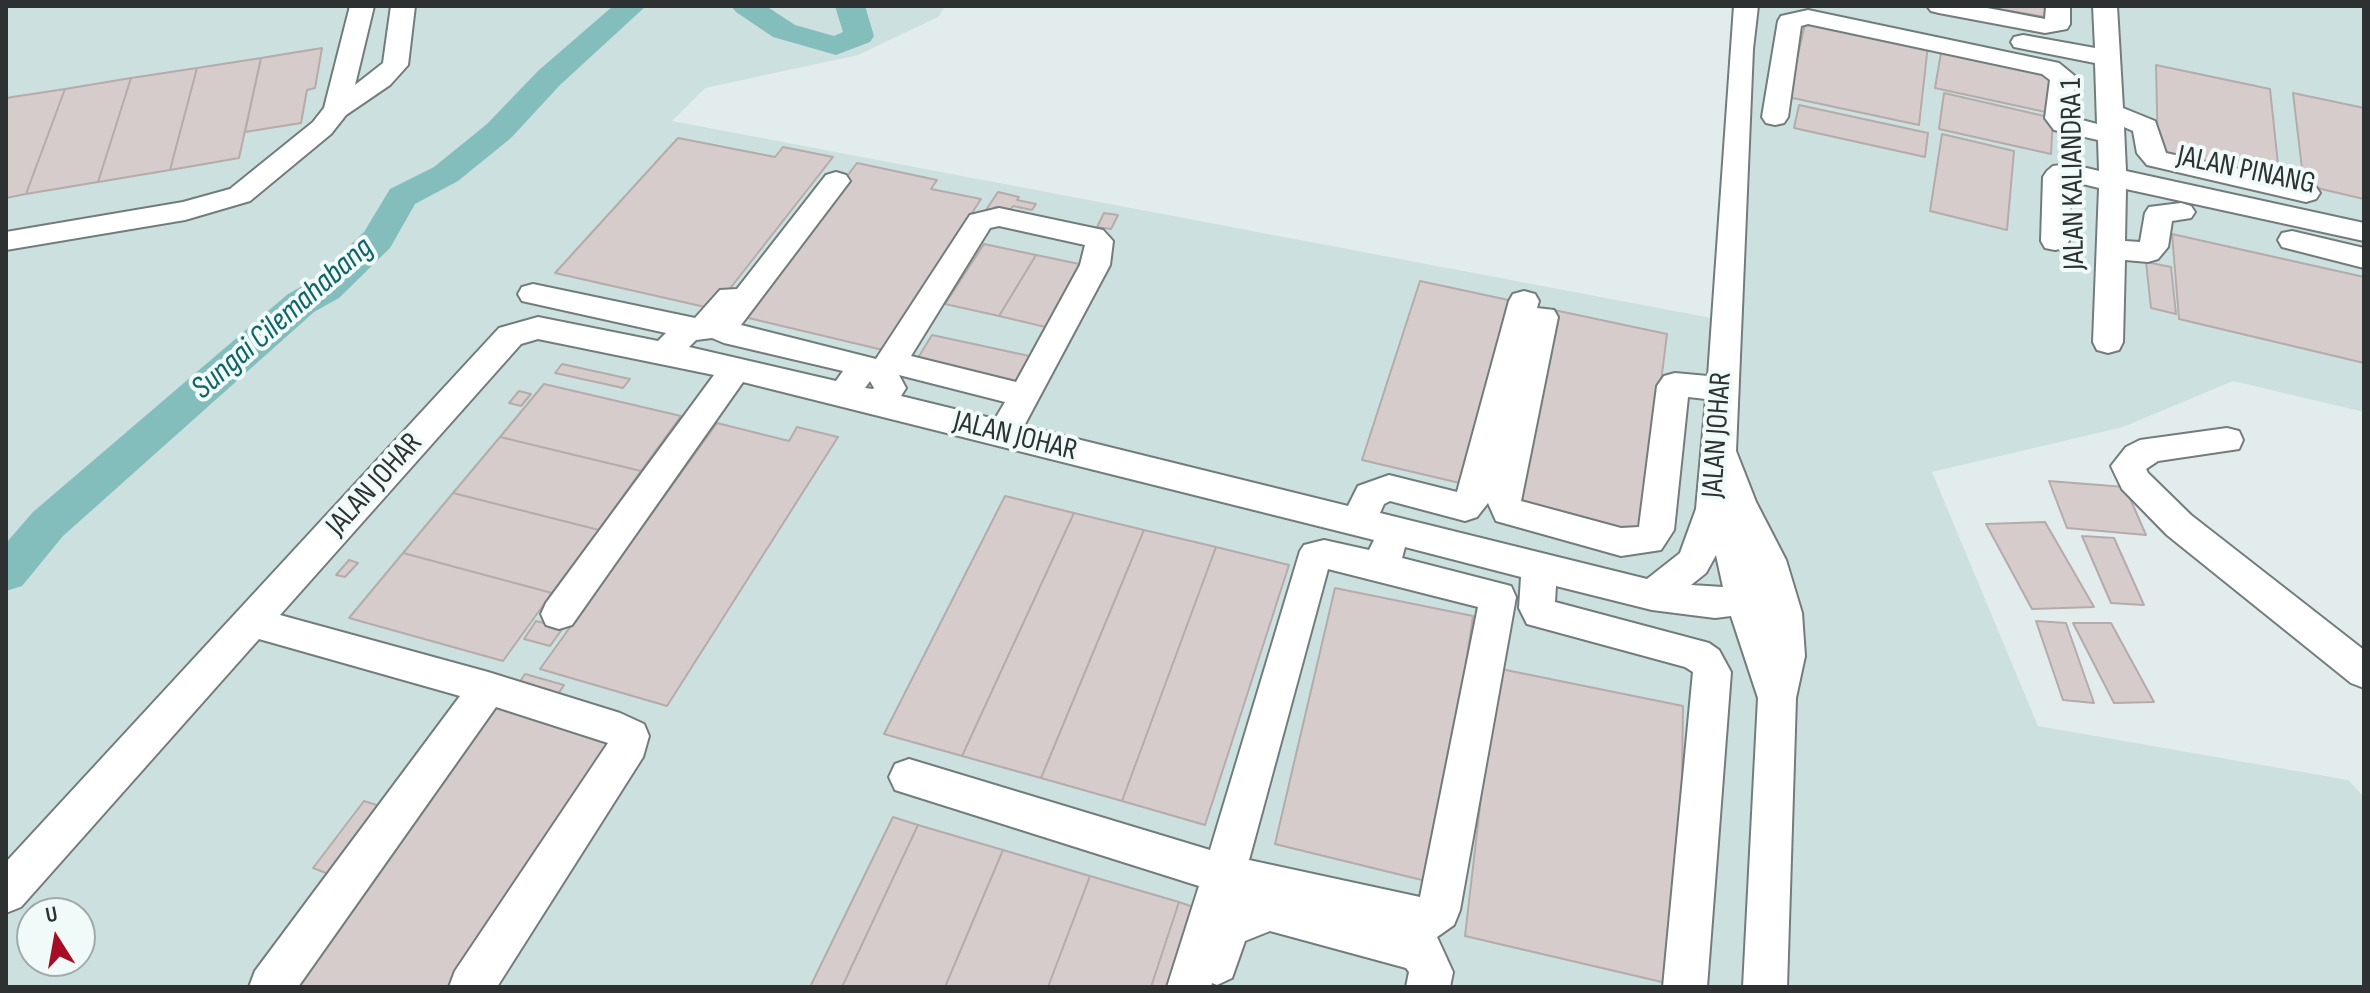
<!DOCTYPE html>
<html>
<head>
<meta charset="utf-8">
<style>
	body { margin:0 }
	#map { position:relative; width:2370px; height:993px; overflow:hidden; background:#e2ecec; font-family:"Sofia Sans Condensed",sans-serif }
	canvas { display:block }
	.frame { position:absolute; inset:0; border:8px solid #2d3131; pointer-events:none }
	.north { position:absolute; left:16px; top:897px; width:80px; height:80px; box-sizing:border-box; background:#effaf9; border:2px solid #a1aaa9; border-radius:50%; rotate:349deg; font-size:22px; font-weight:700; line-height:32px; text-align:center; color:#2d3131 }
	.north::after { content:''; display:block; margin:auto; width:28px; height:36px; background:#a70e26; clip-path:polygon(50% 0,100% 100%,50% 72%,0 100%) }
</style>
</head>
<body>
<div id="map">
<canvas width="2370" height="993"></canvas>
<div class="frame"></div>
<div class="north">U</div>
</div>
<script>
const g = document.querySelector('canvas').getContext('2d');
g.lineJoin = 'round';
function paint(path, color) { g.fillStyle = color; g.fill(path, 'evenodd'); }
const shape = rows => new Path2D(rows.map(r => 'M' + r).join(''));
function strokePath(path, color, width, dash) { g.strokeStyle = color; g.lineWidth = width; g.lineCap = dash ? 'butt' : 'round'; g.setLineDash(dash || []); g.stroke(path); }
function drawText(font, color, halo, rows, align = 'center') {
  g.font = font + ' "Sofia Sans Condensed",sans-serif'; g.lineWidth = 8; g.setLineDash([]); g.textBaseline = 'middle'; g.strokeStyle = halo; g.fillStyle = color; for (const [text, x, y, turn = 0] of rows) {
    g.save(); g.translate(x, y); g.rotate((+turn || 0) * Math.PI / 180); g.textAlign = isNaN(turn) ? turn : align; if (halo) g.strokeText(text, 0, 0); g.fillText(text, 0, 0); g.restore();
  }
}
const built = shape([
	[6,6,945,6,938,17,858,55,705,88,672,121,1722,320,1745,6,2364,6,2364,412,2233,381,2123,427,1932,472,2038,726,2348,780,2364,797,2364,987,6,987],
	[32,913,80,913,80,961,32,961]
]);
const river = shape([
	[613,6,646,6,560,85,511,138,458,181,415,204,390,248,339,298,314,312,63,536,22,586,6,591,6,543,33,512,288,294,313,280,364,232,390,189,434,167,487,124,538,71,613,6],
	[731,6,766,6,795,25,834,36,843,32,835,6,865,6,874,36,870,42,836,55,773,37,736,12,731,6]
]);
const building = shape([
	[1980,6,2051,6,2052,18,1980,6],
	[1806,20,1928,45,1919,125,1788,97,1806,20],
	[1942,47,2053,72,2050,113,1935,88,1942,47],
	[322,48,315,88,307,90,301,123,245,132,261,58,322,48],
	[261,58,239,158,170,170,197,68,261,58],
	[2156,65,2270,89,2280,183,2158,155,2156,65],
	[197,68,170,170,98,182,131,78,197,68],
	[131,78,98,182,26,194,65,89,131,78],
	[65,89,26,194,6,198,6,98,65,89],
	[1944,93,2053,118,2051,154,1939,129,1944,93],
	[2293,93,2364,108,2364,199,2304,185,2293,93],
	[1799,105,1928,133,1925,157,1794,128,1799,105],
	[1942,134,2014,151,2007,230,1930,211,1942,134],
	[678,138,775,157,783,147,833,157,714,309,555,273,678,138],
	[857,163,937,180,931,189,981,199,883,350,740,316,857,163],
	[998,192,1019,197,1017,200,1036,204,1032,210,1013,206,1010,210,995,207,989,218,982,216,998,192],
	[1104,213,1118,215,1111,229,1097,227,1104,213],
	[2172,234,2364,277,2364,363,2179,319,2172,234],
	[984,244,1036,255,999,316,945,304,984,244],
	[1036,255,1089,266,1054,329,999,316,1036,255],
	[2146,262,2171,267,2176,314,2151,308,2146,262],
	[1420,281,1527,304,1481,488,1362,460,1420,281],
	[1554,310,1667,334,1642,533,1514,503,1554,310],
	[932,335,1034,357,1020,384,916,361,932,335],
	[562,364,630,379,623,388,555,373,562,364],
	[544,384,681,416,641,471,500,437,544,384],
	[519,391,531,394,521,406,509,403,519,391],
	[717,423,789,441,797,427,838,437,667,706,540,669,717,423],
	[500,437,641,471,599,530,453,493,500,437],
	[2049,481,2125,487,2146,535,2067,528,2049,481],
	[453,493,599,530,552,593,403,553,453,493],
	[1005,496,1074,513,962,756,884,734,1005,496],
	[1074,513,1144,530,1041,778,962,756,1074,513],
	[2045,522,2094,607,2032,609,1986,524,2045,522],
	[1144,530,1216,547,1122,801,1041,778,1144,530],
	[2082,536,2114,538,2144,605,2111,603,2082,536],
	[1216,547,1289,565,1205,825,1122,801,1216,547],
	[403,553,552,593,503,661,349,618,403,553],
	[349,560,358,563,345,577,336,575,349,560],
	[1335,588,1473,616,1434,883,1275,844,1335,588],
	[536,621,563,628,550,646,524,639,536,621],
	[2036,621,2066,623,2094,703,2063,700,2036,621],
	[2073,623,2111,623,2154,702,2114,703,2073,623],
	[1496,668,1683,706,1679,986,1465,936,1496,668],
	[525,674,564,685,551,705,511,694,525,674],
	[491,705,623,745,464,987,281,987,491,705],
	[364,801,383,807,331,875,313,868,364,801],
	[893,817,918,825,842,987,810,987,893,817],
	[918,825,1003,850,945,987,842,987,918,825],
	[1003,850,1090,876,1048,987,945,987,1003,850],
	[1090,876,1179,902,1151,987,1048,987,1090,876],
	[1179,902,1202,910,1177,987,1151,987,1179,902]
]);
const minor = shape([
	[350,6,374,6,355,85,383,63,391,6,415,6,408,65,390,85,346,115,331,134,250,201,185,220,6,250,6,232,183,202,230,189,313,122,324,108,350,6],
	[1734,6,1758,6,1753,49,1736,451,1756,502,1786,560,1802,613,1805,656,1796,698,1787,987,1743,987,1758,698,1731,616,1715,618,1652,610,1556,586,1555,602,1709,643,1719,650,1731,672,1707,987,1663,987,1693,672,1685,667,1527,624,1519,608,1521,577,1405,547,1402,558,1511,586,1516,597,1460,910,1454,925,1437,937,1453,972,1450,987,1406,987,1409,972,1406,968,1270,931,1245,941,1232,978,1217,985,1212,983,1211,987,1167,987,1199,886,895,790,889,777,895,764,909,759,1210,850,1300,551,1304,545,1324,540,1369,550,1374,540,743,382,572,625,559,629,546,625,541,614,546,603,714,375,538,339,521,344,280,615,488,672,620,713,644,724,649,736,643,757,497,987,449,987,455,971,608,743,496,707,298,987,249,987,255,971,460,696,259,639,21,907,6,913,6,862,499,328,538,317,658,341,666,333,522,301,518,294,522,287,533,284,695,318,720,290,737,289,826,175,836,172,846,175,850,181,741,325,876,359,970,215,999,208,1103,230,1113,241,1110,265,1024,426,1348,506,1358,486,1389,475,1457,492,1509,301,1513,294,1524,291,1535,294,1539,301,1537,308,1554,310,1558,317,1521,501,1621,528,1639,527,1657,386,1664,376,1675,373,1708,376,1734,6],
	[999,226,1085,245,1080,265,1016,382,911,356,990,228,999,226],
	[712,338,724,343,843,371,836,381,689,347,696,340,712,338],
	[899,375,1005,402,995,419,901,396,906,388,899,375],
	[870,381,874,388,873,389,865,388,870,381],
	[1688,397,1706,399,1696,509,1680,553,1647,579,1380,513,1384,504,1390,501,1465,521,1477,517,1488,503,1496,521,1621,556,1661,550,1674,530,1688,397],
	[1716,555,1723,587,1691,585,1706,573,1716,555],
	[1328,569,1478,607,1420,897,1249,860,1328,569],
	[1927,6,1977,6,2045,19,2046,6,2070,6,2070,24,2067,29,2045,33,1939,13,1931,11,1927,6],
	[2093,6,2117,6,2123,108,2155,121,2166,153,2306,184,2316,187,2320,193,2316,199,2306,202,2147,165,2137,153,2133,131,2124,127,2126,171,2364,223,2364,241,2126,189,2125,241,2140,242,2145,213,2149,207,2181,203,2191,206,2195,212,2191,218,2172,221,2168,247,2158,259,2148,262,2125,260,2123,342,2119,350,2108,353,2097,350,2093,342,2099,188,2071,181,2069,241,2065,248,2055,250,2045,248,2041,241,2043,177,2047,171,2053,166,2070,164,2099,171,2098,140,2054,130,2045,118,2050,80,2042,74,1808,24,1801,26,1788,117,1784,123,1775,125,1766,123,1762,117,1778,21,1781,16,1808,10,2059,63,2076,77,2071,117,2097,124,2095,63,2014,47,2011,42,2014,37,2023,35,2095,48,2093,6],
	[2292,231,2364,248,2364,268,2282,247,2278,240,2282,233,2292,231],
	[2227,428,2239,431,2243,440,2239,449,2158,461,2146,469,2148,473,2191,515,2364,650,2364,688,2351,683,2167,535,2122,489,2111,466,2126,447,2140,440,2227,428]
]);
const streetNames = [
	["JALAN PINANG",2246,171,12],
	["JALAN KALIANDRA 1",2074,174,-91],
	["JALAN JOHAR",1718,435,-86],
	["JALAN JOHAR",1015,437,14],
	["JALAN JOHAR",375,485,-48]
];
const waterNames = [
	["Sungai Cilemahabang",283,319,-41]
];
paint(built, '#cde0e0');
paint(river, '#83bdbc');
paint(building, '#d6cccc');
strokePath(building, '#b4abaa', 2);
strokePath(minor, '#737c7c', 4);
paint(minor, '#fff');
drawText('30px', '#2d3131', '#effaf9', streetNames);
drawText('italic 32px', '#126363', '#effaf9', waterNames);
</script>
</body>
</html>
